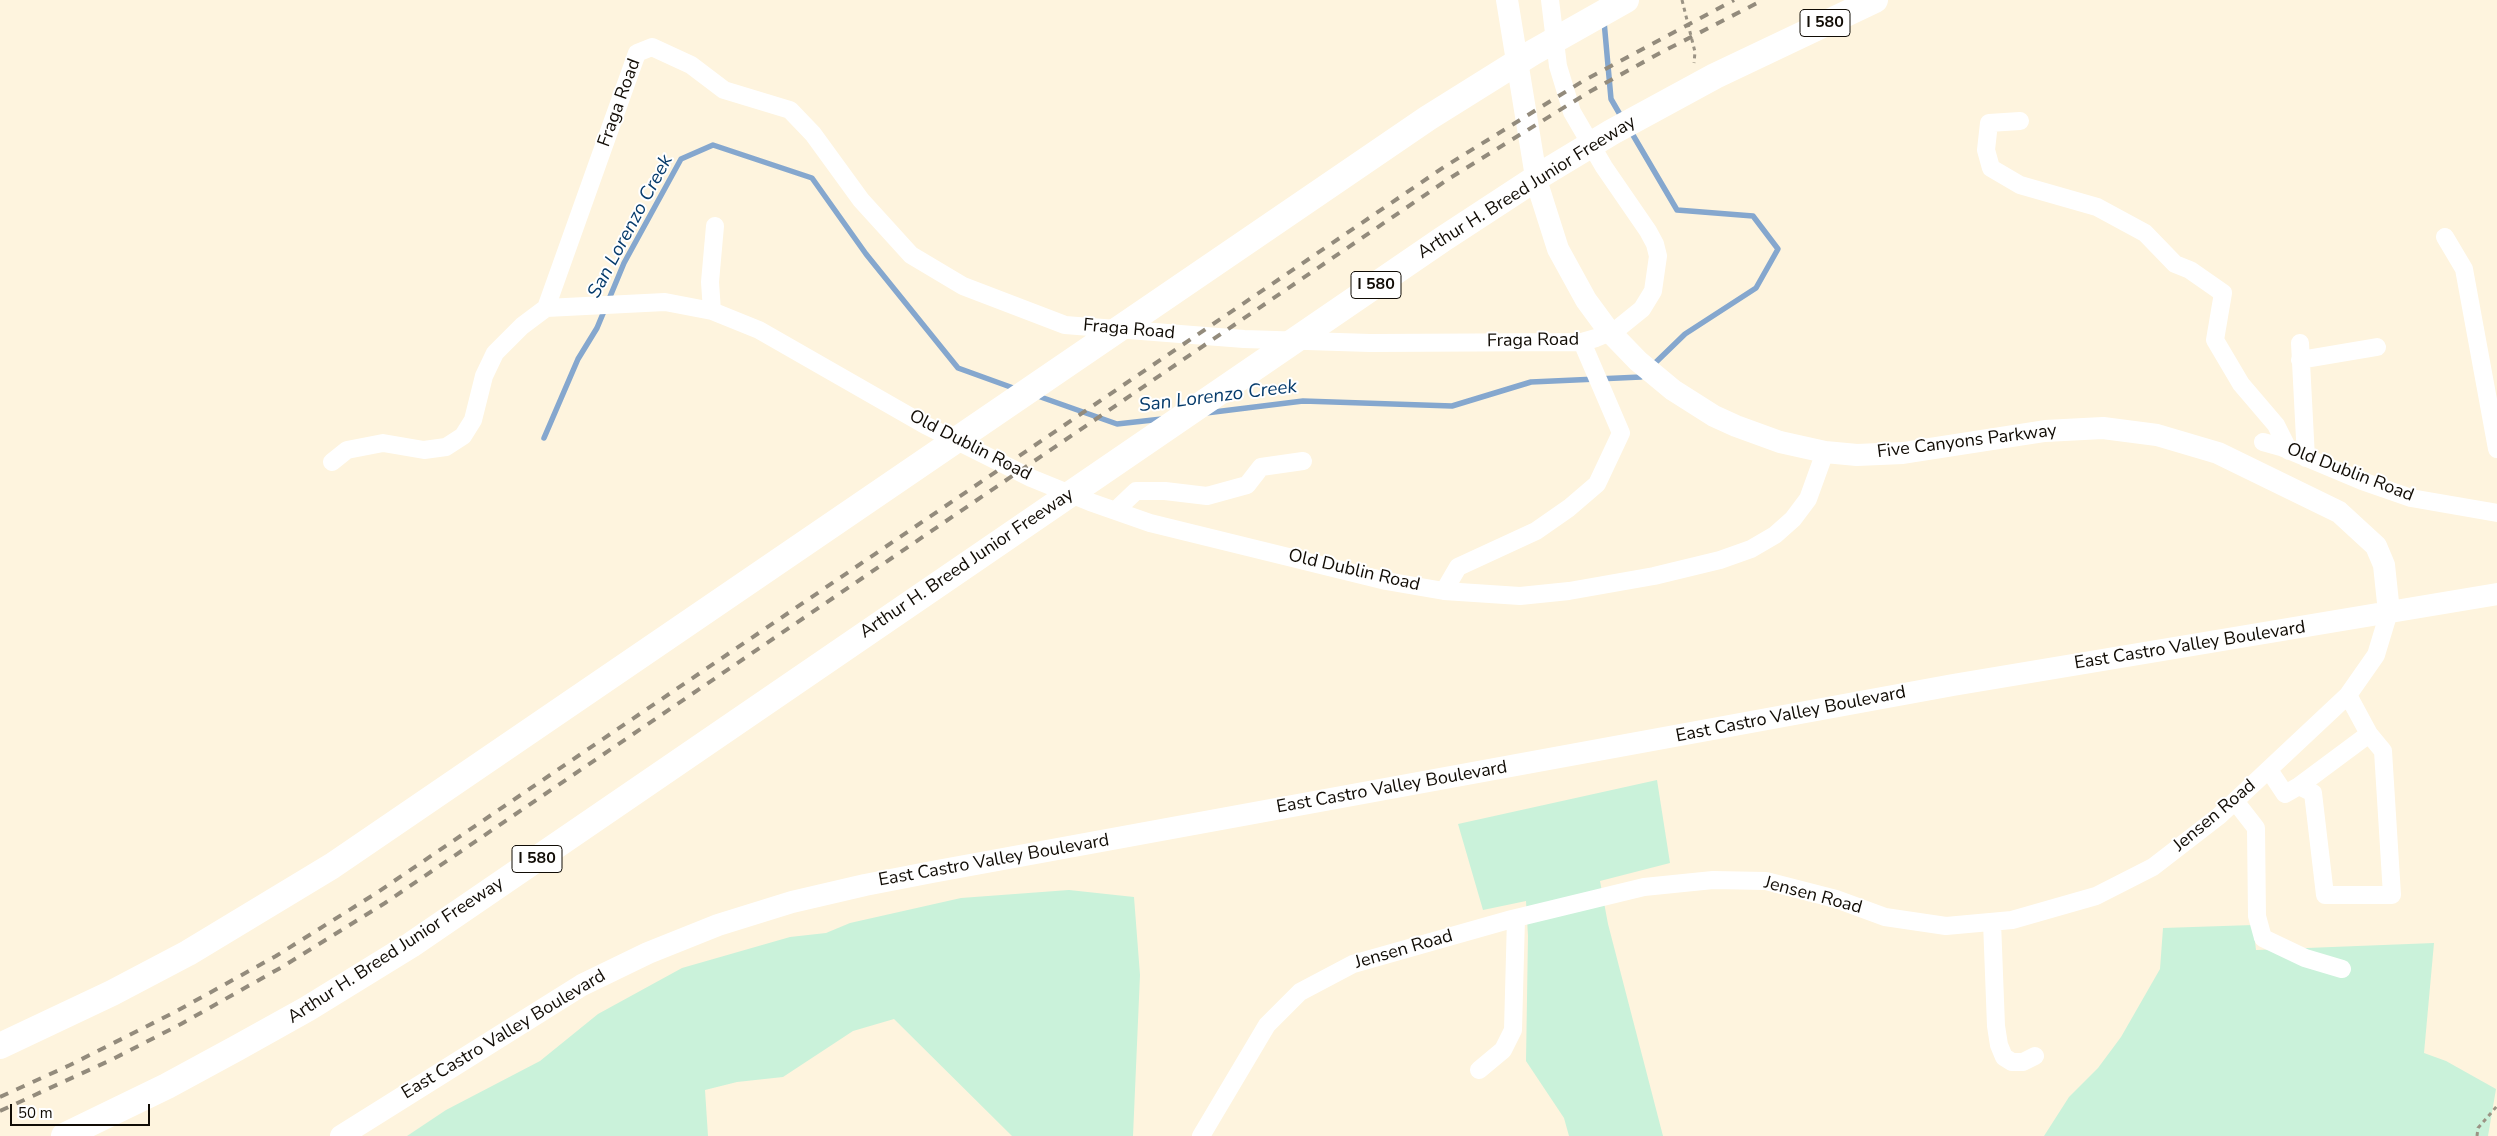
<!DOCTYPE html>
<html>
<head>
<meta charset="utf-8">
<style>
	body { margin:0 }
	#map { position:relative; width:2497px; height:1136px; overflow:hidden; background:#fef4de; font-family:"Nunito Sans",sans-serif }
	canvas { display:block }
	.scale { position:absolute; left:10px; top:1104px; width:140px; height:22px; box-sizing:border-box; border:2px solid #110c05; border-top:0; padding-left:6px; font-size:15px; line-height:18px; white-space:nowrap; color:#110c05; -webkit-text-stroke:4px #fff; paint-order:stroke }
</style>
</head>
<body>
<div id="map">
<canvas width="2497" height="1136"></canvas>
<div class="scale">50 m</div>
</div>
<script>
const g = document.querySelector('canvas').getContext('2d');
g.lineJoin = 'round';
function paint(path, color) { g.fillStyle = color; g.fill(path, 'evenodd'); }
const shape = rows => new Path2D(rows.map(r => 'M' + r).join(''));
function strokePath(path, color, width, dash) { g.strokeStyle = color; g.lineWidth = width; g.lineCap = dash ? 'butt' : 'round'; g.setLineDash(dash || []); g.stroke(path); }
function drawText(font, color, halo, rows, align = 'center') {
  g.font = font + ' "Nunito Sans",sans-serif'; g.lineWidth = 4; g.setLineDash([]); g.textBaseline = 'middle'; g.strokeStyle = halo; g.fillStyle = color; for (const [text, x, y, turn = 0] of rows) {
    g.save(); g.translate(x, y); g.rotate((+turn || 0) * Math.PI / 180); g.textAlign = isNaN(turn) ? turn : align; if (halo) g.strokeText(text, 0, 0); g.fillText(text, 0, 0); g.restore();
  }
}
const green = shape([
	[1657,780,1670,863,1600,881,1608,924,1663,1136,1569,1136,1564,1118,1526,1061,1528,936,1526,901,1483,910,1458,824],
	[1069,890,1134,897,1140,975,1133,1136,1012,1136,894,1019,853,1031,783,1077,737,1082,705,1090,708,1136,407,1136,446,1110,540,1061,598,1014,682,968,790,937,826,933,850,923,961,898],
	[2253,925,2256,950,2434,943,2424,1053,2446,1061,2496,1089,2488,1136,2044,1136,2069,1097,2098,1068,2121,1037,2160,969,2163,928]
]);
const stream = shape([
	[1604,21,1611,99,1622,118],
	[1630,130,1677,210,1753,216,1778,249,1756,288,1685,334,1652,366],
	[1035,395,1117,424,1162,419],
	[1206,413,1303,401,1452,406,1531,382,1641,377,1645,373],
	[544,438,578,359,597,328,624,263,681,159,713,145,812,178,866,254,958,368,1016,389]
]);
const path = shape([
	[1682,0,1695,52,1694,63],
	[2477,1136,2478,1128,2497,1106]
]);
const minor = shape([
	[2020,121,1989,123,1986,150,1991,168,2020,185,2097,207,2145,233,2175,264,2190,270,2223,293,2215,340,2241,384,2276,425,2289,451],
	[2445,237,2464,269,2497,449],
	[546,308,637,53,652,47,691,65,724,90,790,110,813,134,861,200,911,255,963,286,1065,325,1244,339,1370,343,1582,342,1596,338,1616,330,1642,309,1653,291,1658,256,1655,244,1648,231,1604,167,1572,112,1558,66,1550,0],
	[712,311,710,282,715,226],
	[2300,343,2306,458],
	[2300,360,2377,347],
	[2263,442,2281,447,2362,481,2411,498,2497,513],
	[332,462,347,450,383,443,424,450,446,447,463,436,473,420,484,376,495,353,522,326,546,308,665,302,712,311,759,330,925,425,1031,478,1090,502,1150,523,1386,581,1444,591,1520,596,1569,591,1654,576,1720,560,1751,549,1775,535,1793,519,1808,499,1825,452],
	[1116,510,1136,491,1165,491,1207,496,1247,485,1261,467,1303,461],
	[1444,591,1458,567,1536,531,1569,508,1597,484,1621,433,1582,342],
	[2269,770,2285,794,2299,786,2313,793,2325,895,2392,895,2383,751,2369,734,2348,695],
	[2299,786,2369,734],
	[2235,801,2256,828,2257,916,2263,938,2305,958,2342,969],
	[1992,922,1996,1026,1999,1045,2004,1057,2012,1062,2023,1062,2035,1056],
	[1479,1070,1503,1050,1513,1030,1516,918],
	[1201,1136,1267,1025,1300,992,1353,964,1512,919,1644,887,1713,880,1766,881,1836,899,1885,917,1946,926,2012,920,2096,896,2153,867,2219,816,2348,695,2376,655,2389,612]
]);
const major = shape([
	[1507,0,1537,183,1558,249,1586,300,1608,330,1638,361,1673,390,1714,416,1736,426,1780,442,1825,452,1857,455,1903,453,2045,431,2103,428,2157,435,2218,453,2339,512,2376,546,2384,565,2389,612],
	[341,1136,582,985,648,953,718,925,792,902,865,885,932,872,1953,685,2497,594]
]);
const highway = shape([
	[0,1046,112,993,188,953,332,866,1428,118,1532,53,1626,0],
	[64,1136,167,1086,237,1048,307,1009,411,945,1443,239,1544,173,1612,132,1715,76,1875,0]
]);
const rail = shape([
	[0,1097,70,1065,175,1012,276,956,378,892,1444,167,1583,81,1734,0],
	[0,1111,113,1059,181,1024,282,967,385,903,1450,178,1589,92,1660,53,1763,0]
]);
const shields = [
	[1825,23,50],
	[1376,285,50],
	[537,859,50]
];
const shieldNames = [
	["I 580",1825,23],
	["I 580",1376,285],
	["I 580",537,859]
];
const streetNames = [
	["Fraga Road",620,103,-70],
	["Arthur H. Breed Junior Freeway",1527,188,-32],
	["Fraga Road",1129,330,5],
	["Fraga Road",1533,341,-1],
	["Five Canyons Parkway",1967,442,-7],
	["Old Dublin Road",970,446,27],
	["Old Dublin Road",2350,473,21],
	["Arthur H. Breed Junior Freeway",967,564,-34],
	["Old Dublin Road",1354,571,13],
	["East Castro Valley Boulevard",2190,646,-9],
	["East Castro Valley Boulevard",1791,715,-11],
	["East Castro Valley Boulevard",1392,788,-10],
	["Jensen Road",2215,816,-40],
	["East Castro Valley Boulevard",994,861,-10],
	["Jensen Road",1813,896,15],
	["Jensen Road",1404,950,-16],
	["Arthur H. Breed Junior Freeway",396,951,-33],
	["East Castro Valley Boulevard",504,1035,-31]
];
const waterNames = [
	["San Lorenzo Creek",631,227,-62],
	["San Lorenzo Creek",1218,397,-7]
];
paint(green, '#caf2da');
strokePath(stream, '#85a7ce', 5.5);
strokePath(path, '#9b9384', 3, [4, 4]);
strokePath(minor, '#fff', 18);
strokePath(major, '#fff', 22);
strokePath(highway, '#fff', 26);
strokePath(rail, '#938b7c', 4, [9, 9]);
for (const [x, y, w] of shields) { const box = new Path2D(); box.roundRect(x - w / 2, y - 13.5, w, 27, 4); g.fillStyle = '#fff'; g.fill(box); strokePath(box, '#110c05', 1); }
drawText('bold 16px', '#110c05', null, shieldNames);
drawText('18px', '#110c05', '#fff', streetNames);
drawText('italic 19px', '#063b6b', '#fff', waterNames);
</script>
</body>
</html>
